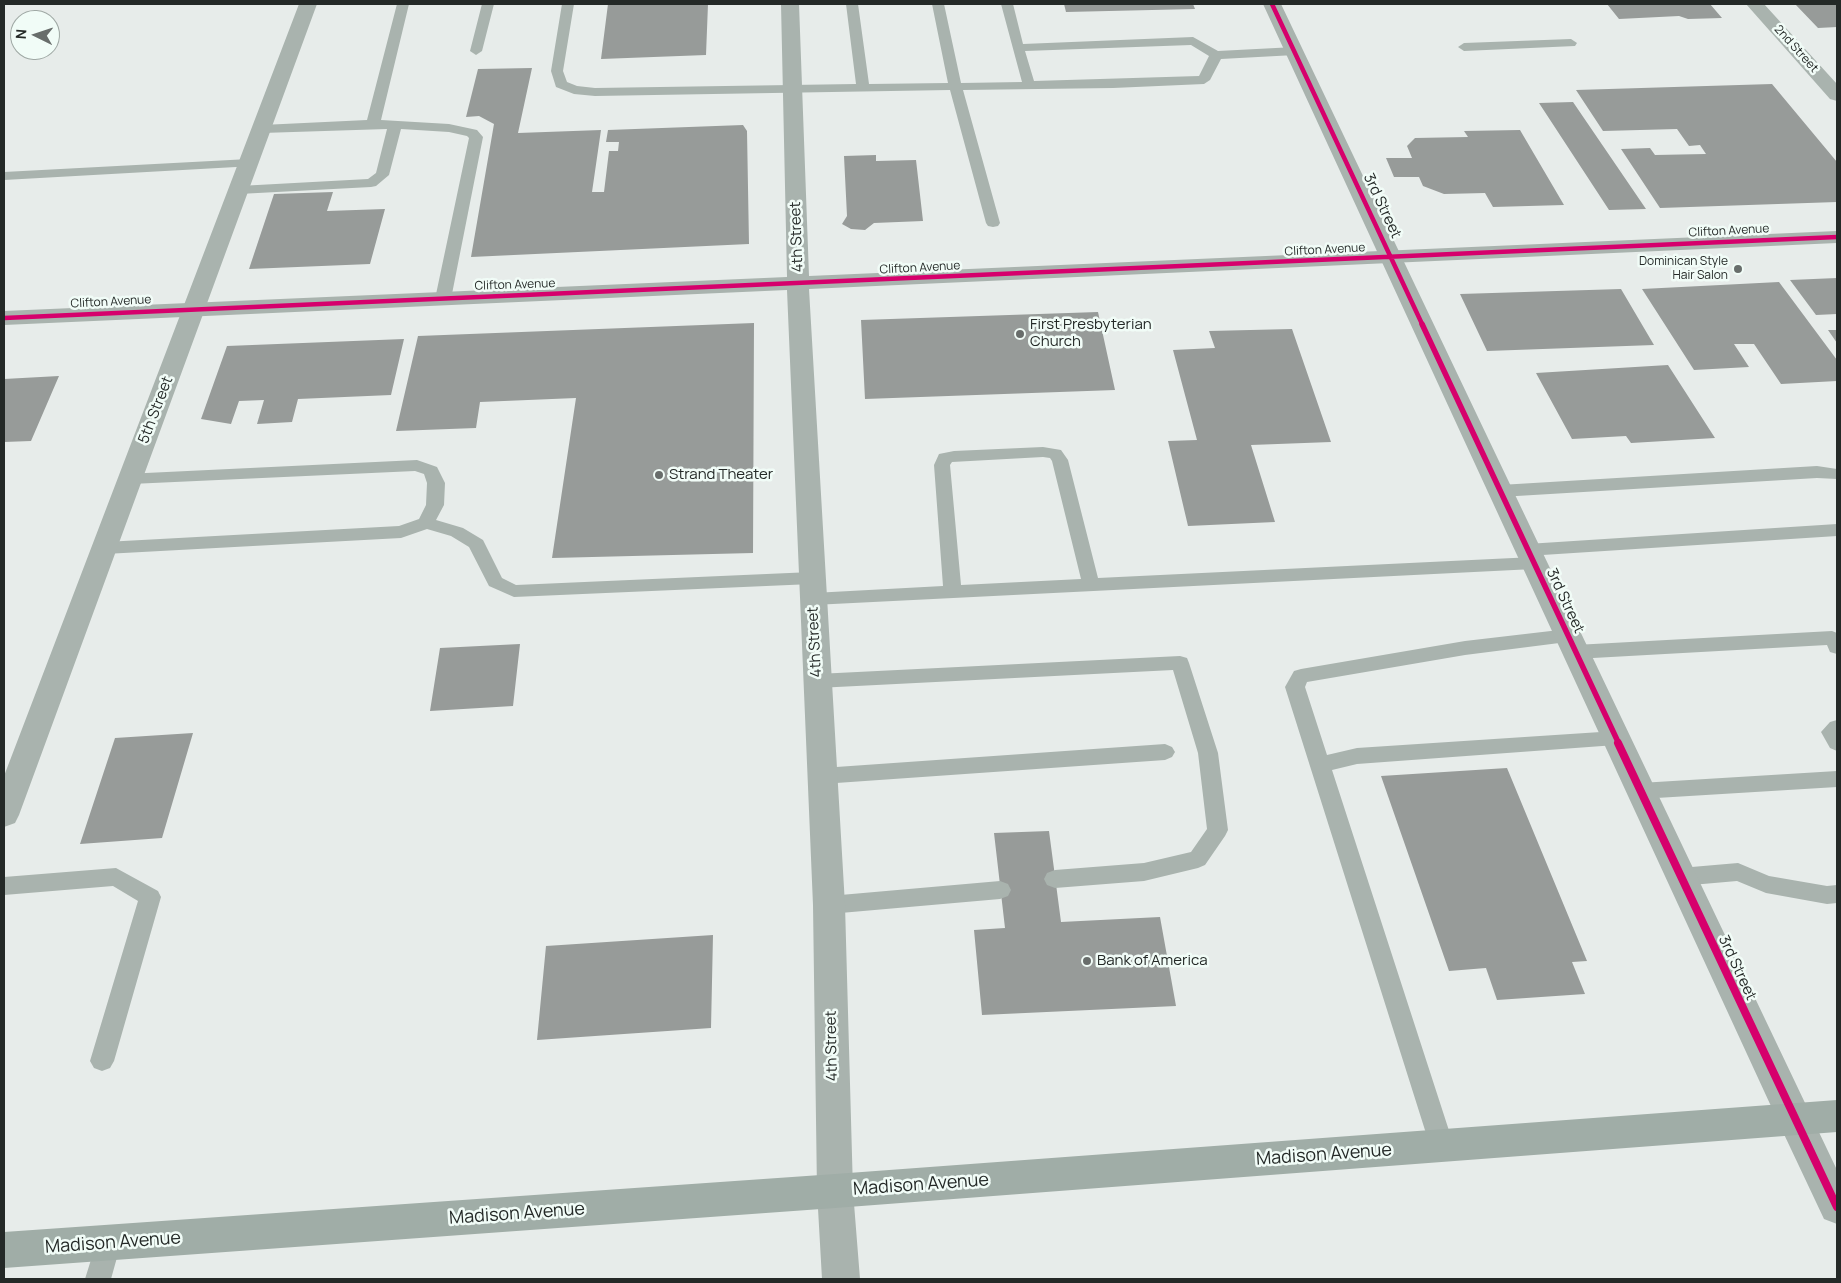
<!DOCTYPE html>
<html>
<head>
<meta charset="utf-8">
<style>
	body { margin:0 }
	#map { position:relative; width:1841px; height:1283px; overflow:hidden; background:#e7ecea; font-family:Manrope,sans-serif }
	canvas { display:block }
	.frame { position:absolute; inset:0; border:5px solid #242927; pointer-events:none }
	.north { position:absolute; left:10px; top:10px; width:50px; height:50px; box-sizing:border-box; background:#f1fcf7; border:1px solid #9fa8a4; border-radius:50%; rotate:274deg; font-size:14px; font-weight:700; line-height:20px; text-align:center; color:#242927 }
	.north::after { content:''; display:block; margin:auto; width:18px; height:22px; background:#686d6b; clip-path:polygon(50% 0,100% 100%,50% 72%,0 100%) }
</style>
</head>
<body>
<div id="map">
<canvas width="1841" height="1283"></canvas>
<div class="frame"></div>
<div class="north">N</div>
</div>
<script>
const g = document.querySelector('canvas').getContext('2d');
g.lineJoin = 'round';
function paint(path, color) { g.fillStyle = color; g.fill(path, 'evenodd'); }
const shape = rows => new Path2D(rows.map(r => 'M' + r).join(''));
function strokePath(path, color, width, dash) { g.strokeStyle = color; g.lineWidth = width; g.lineCap = dash ? 'butt' : 'round'; g.setLineDash(dash || []); g.stroke(path); }
function drawText(font, color, halo, rows, align = 'center') {
  g.font = font + ' Manrope,sans-serif'; g.lineWidth = 5; g.setLineDash([]); g.textBaseline = 'middle'; g.strokeStyle = halo; g.fillStyle = color; for (const [text, x, y, turn = 0] of rows) {
    g.save(); g.translate(x, y); g.rotate((+turn || 0) * Math.PI / 180); g.textAlign = isNaN(turn) ? turn : align; if (halo) g.strokeText(text, 0, 0); g.fillText(text, 0, 0); g.restore();
  }
}
const building = shape([
	[608,4,708,4,706,55,601,59],
	[1064,4,1193,4,1195,9,1066,12],
	[1607,4,1710,4,1722,18,1688,19,1679,16,1619,19],
	[1795,4,1837,4,1837,27,1818,28],
	[532,68,518,133,601,130,592,192,604,192,609,151,618,151,619,142,606,142,608,130,743,125,747,131,749,244,471,257,494,124,479,116,466,117,478,69],
	[1772,84,1837,162,1837,202,1660,208,1621,149,1650,148,1655,155,1706,154,1700,145,1689,146,1677,129,1603,131,1576,90],
	[1573,102,1646,209,1609,210,1539,103],
	[1520,130,1564,205,1493,207,1485,193,1444,194,1423,186,1419,177,1394,177,1386,158,1412,158,1407,146,1415,138,1468,137,1464,131],
	[876,155,876,161,916,160,923,221,874,223,865,230,851,229,842,224,847,216,844,156],
	[333,192,327,211,385,209,370,264,249,269,274,194],
	[1837,278,1837,314,1816,315,1790,280],
	[1779,282,1837,360,1837,381,1781,384,1754,344,1734,344,1749,367,1694,370,1642,289],
	[1621,289,1654,345,1487,351,1460,294],
	[1098,312,1115,390,865,399,861,320],
	[754,323,753,553,552,558,576,398,480,402,476,428,396,431,418,336],
	[1292,329,1331,442,1251,445,1275,522,1188,526,1168,441,1197,440,1173,350,1215,348,1209,331],
	[1828,330,1837,330,1837,343],
	[404,339,391,395,298,399,292,422,257,424,264,400,239,401,231,424,201,419,227,346],
	[1668,365,1715,438,1631,443,1626,436,1572,439,1536,373],
	[59,376,31,441,4,442,4,379],
	[520,644,513,706,430,711,440,648],
	[193,733,162,838,80,844,115,738],
	[1507,768,1587,961,1572,962,1585,994,1497,1000,1486,968,1449,971,1381,776],
	[1049,831,1061,922,1160,917,1176,1006,982,1015,974,930,1005,928,994,833],
	[713,935,711,1028,537,1040,546,946]
]);
const service = shape([
	[397,4,409,4,381,120,449,124,477,130,483,137,451,299,448,302,443,304,438,302,435,299,469,138,467,136,449,132,401,129,389,175,376,186,371,187,239,194,232,190,239,186,368,179,376,173,387,129,262,133,255,129,262,125,367,120,397,4],
	[482,4,494,4,482,51,476,55,470,51,482,4],
	[562,4,574,4,563,71,567,82,577,86,595,88,856,84,846,4,858,4,869,84,948,83,932,4,944,4,961,83,1022,82,1001,4,1013,4,1023,44,1193,37,1218,51,1295,47,1301,51,1295,55,1221,59,1210,80,1204,84,1113,88,963,90,1000,223,998,226,993,227,988,226,986,223,950,90,595,96,574,94,556,87,551,71,562,4],
	[1191,45,1209,56,1199,76,1034,81,1025,51,1191,45],
	[1571,39,1577,43,1575,46,1464,51,1458,47,1464,43,1571,39],
	[249,159,256,163,254,166,4,180,4,172,249,159],
	[1043,447,1061,450,1068,460,1098,578,1534,557,1540,559,1543,563,1540,567,1534,569,813,605,807,604,804,599,807,594,813,593,943,586,934,465,939,454,954,451,1043,447],
	[1043,457,1050,458,1052,461,1081,579,961,585,950,465,952,462,1043,457],
	[417,460,437,467,445,483,444,505,436,520,463,528,483,540,502,578,516,585,812,572,818,574,821,578,818,582,812,584,514,597,489,586,469,547,451,536,427,529,401,538,105,554,99,552,96,548,99,544,105,542,399,526,419,519,426,505,427,483,424,474,415,471,131,484,125,482,122,478,125,474,417,460],
	[1817,466,1837,469,1837,479,1817,478,1500,497,1494,495,1491,491,1494,487,1500,485,1817,466],
	[1837,524,1837,536,1527,556,1521,554,1518,550,1521,546,1527,544,1837,524],
	[1568,629,1575,631,1577,636,1575,641,1465,655,1307,682,1305,687,1327,755,1357,748,1616,731,1623,733,1626,738,1623,743,1616,745,1357,764,1332,770,1454,1146,1451,1154,1442,1157,1433,1154,1430,1146,1285,687,1294,671,1301,669,1465,641,1568,629],
	[1832,631,1837,633,1837,654,1830,652,1827,645,1575,659,1568,657,1566,652,1568,647,1575,645,1832,631],
	[1180,656,1187,658,1189,663,1218,753,1228,830,1225,836,1205,865,1198,868,1144,881,1055,888,1047,885,1044,879,1047,873,1055,870,1144,863,1191,852,1207,829,1198,753,1173,670,817,688,810,686,807,681,810,676,817,674,1180,656],
	[1837,720,1837,751,1830,748,1821,732,1830,722,1837,720],
	[1165,744,1172,747,1175,752,1172,757,1165,760,822,784,815,782,812,776,815,770,822,768,1165,744],
	[1837,771,1837,787,1640,799,1633,797,1630,791,1633,785,1640,783,1837,771],
	[1738,863,1769,876,1827,886,1837,885,1837,903,1827,904,1766,893,1737,881,1680,886,1672,883,1669,877,1672,871,1680,868,1738,863],
	[116,868,158,891,161,897,114,1061,110,1068,102,1071,94,1068,90,1061,138,901,113,886,4,895,4,877,116,868],
	[1000,881,1008,884,1011,890,1008,896,1000,899,829,914,821,911,818,905,821,899,829,896,1000,881],
	[108,1231,117,1234,121,1243,111,1279,85,1279,99,1234,108,1231]
]);
const minor = shape([
	[299,4,317,4,19,815,15,823,4,827,4,776,299,4],
	[1263,4,1281,4,1837,1170,1837,1224,1824,1219,1782,1130,1263,4],
	[1746,4,1764,4,1837,84,1837,101,1830,99,1746,4]
]);
const tertiary = shape([
	[781,4,799,4,809,276,1837,231,1837,243,809,289,845,905,853,1191,860,1279,822,1279,817,1191,813,905,787,290,4,325,4,311,787,277,781,4]
]);
const trunk = shape([
	[1837,1100,1837,1132,835,1208,4,1268,4,1232,835,1174,1837,1100]
]);
const cyclewayFar2 = shape([
	[1272,4,1423,326],
	[4,318,1837,237]
]);
const cyclewayFar1 = shape([
	[1422,324,1619,744]
]);
const cycleway = shape([
	[1618,743,1837,1207]
]);
const markers = [
	[1738,269,5,"#686d6b"],
	[1020,334,5,"#686d6b"],
	[659,475,5,"#686d6b"],
	[1087,961,5,"#686d6b"]
];
const farStreetnames = [
	["2nd Street",1796,49,48],
	["Clifton Avenue",1729,231,-3],
	["Clifton Avenue",1325,250,-3],
	["Clifton Avenue",920,268,-3],
	["Clifton Avenue",515,285,-2],
	["Clifton Avenue",111,302,-3]
];
const farPoinames = [
	["Dominican Style",1728,262],
	["Hair Salon",1728,276]
];
const streetNames = [
	["3rd Street",1382,206,65],
	["4th Street",797,237,-92],
	["5th Street",156,410,-69],
	["3rd Street",1565,601,65],
	["4th Street",815,642,-93],
	["3rd Street",1737,968,65],
	["4th Street",832,1046,-91]
];
const poiNames = [
	["First Presbyterian",1030,325],
	["Church",1030,342],
	["Strand Theater",669,475],
	["Bank of America",1097,961]
];
const nearStreetnames = [
	["Madison Avenue",1324,1155,-4],
	["Madison Avenue",921,1185,-4],
	["Madison Avenue",517,1214,-4],
	["Madison Avenue",113,1243,-4]
];
paint(building, '#979b99');
paint(service, '#a9b3ae');
paint(minor, '#a9b3ae');
paint(tertiary, '#a9b3ae');
paint(trunk, '#a0ada7');
strokePath(cyclewayFar2, '#d6006c', 4.5);
strokePath(cyclewayFar1, '#d6006c', 5.5);
strokePath(cycleway, '#d6006c', 8);
for (const [x, y, r, color] of markers) { const dot = new Path2D(); dot.arc(x, y, r, 0, 2 * Math.PI); g.fillStyle = color; g.fill(dot); strokePath(dot, '#f1fcf7', 2); }
drawText('12px', '#242927', '#f1fcf7', farStreetnames);
drawText('12px', '#242927', '#f1fcf7', farPoinames, 'right');
drawText('15px', '#242927', '#f1fcf7', streetNames);
drawText('15px', '#242927', '#f1fcf7', poiNames, 'left');
drawText('18px', '#242927', '#f1fcf7', nearStreetnames);
</script>
</body>
</html>
